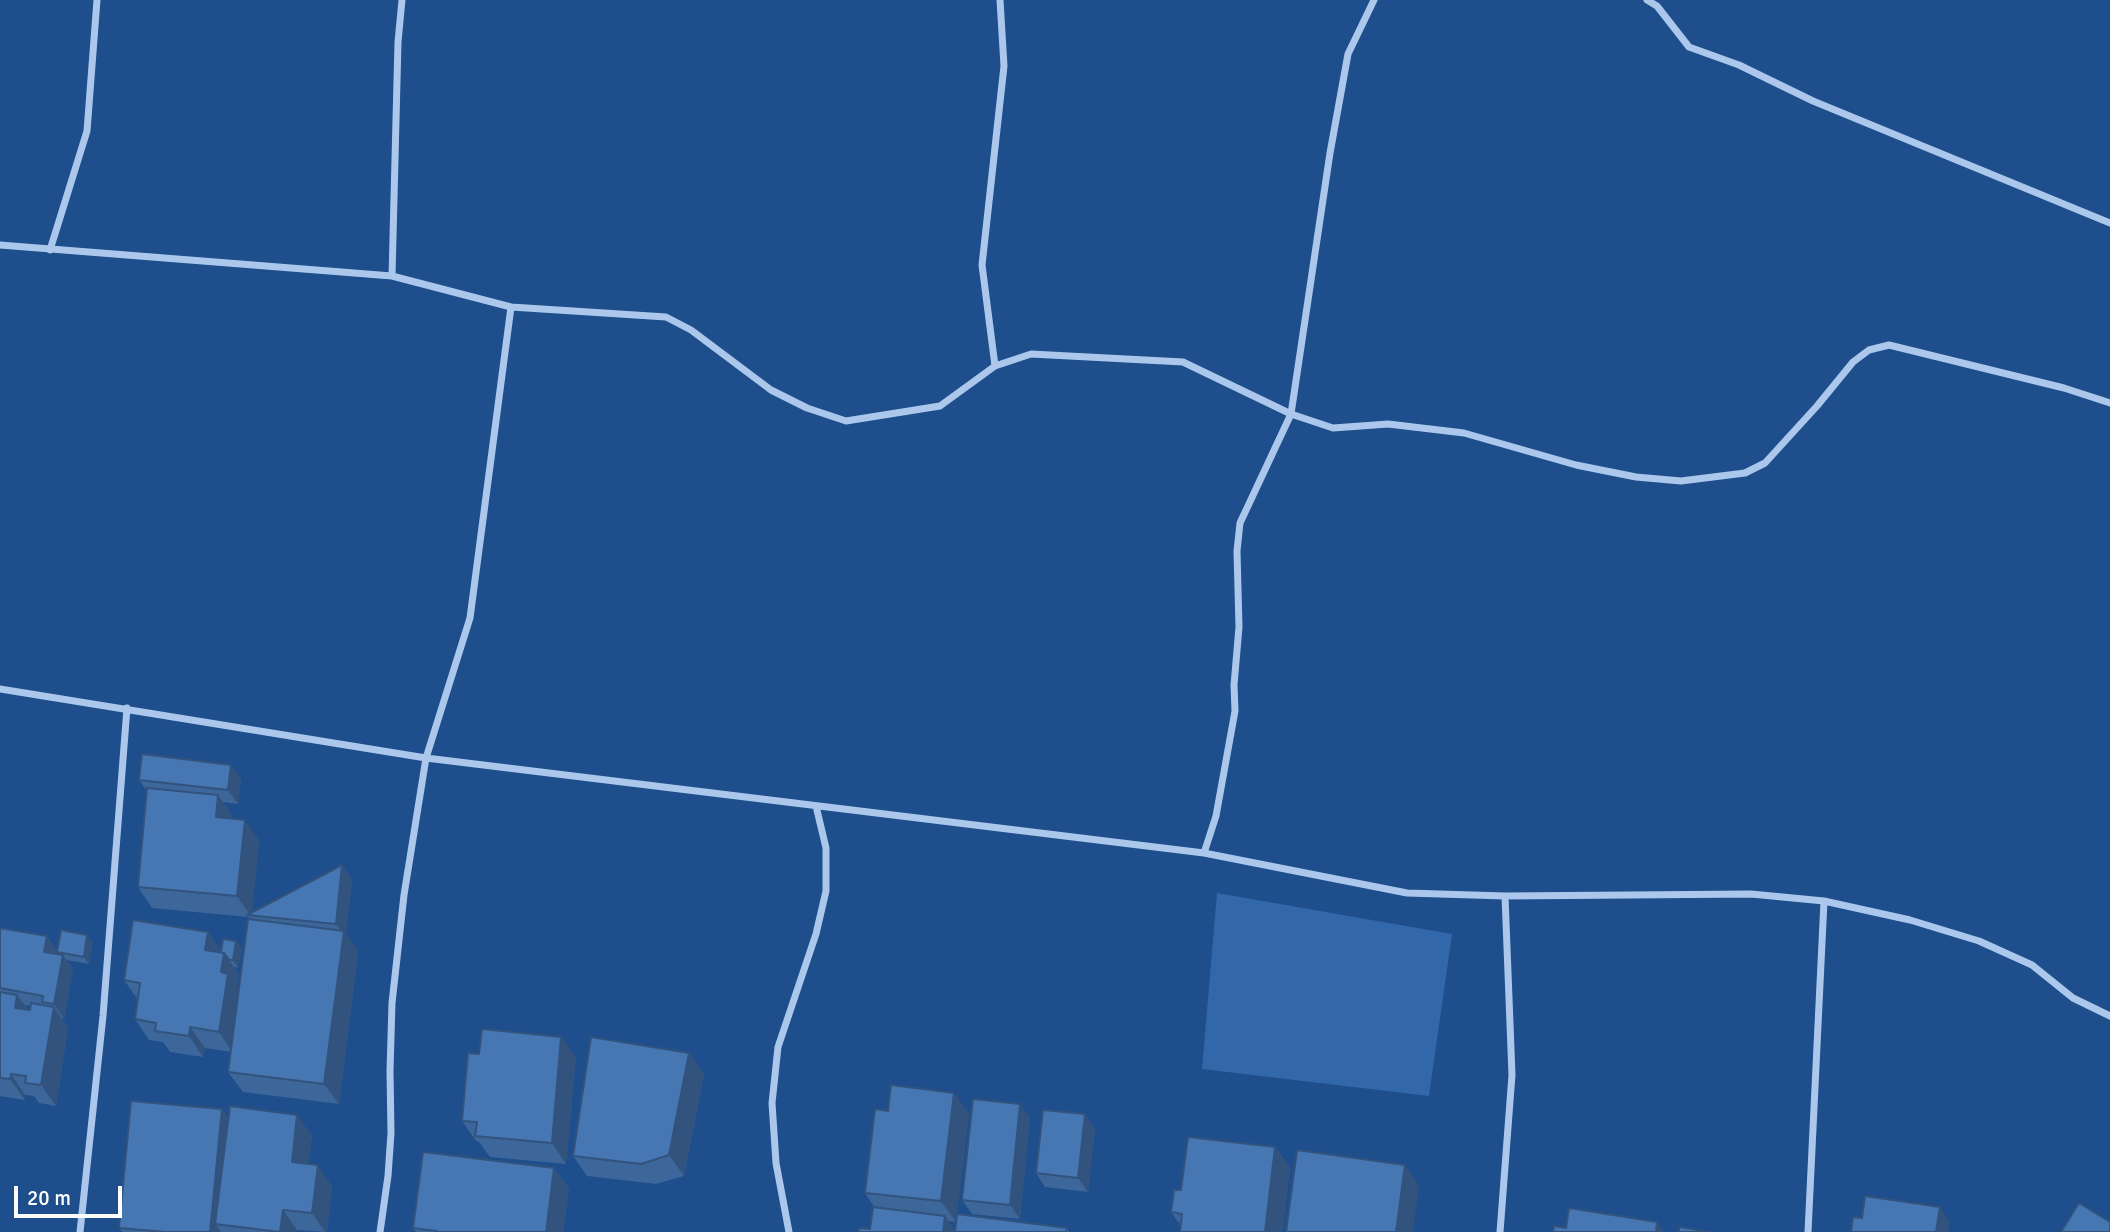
<!DOCTYPE html>
<html>
<head>
<meta charset="utf-8">
<style>
	body { margin:0 }
	#map { position:relative; width:2110px; height:1232px; overflow:hidden; background:#1e4e8b; font-family:Signika,sans-serif }
	canvas { display:block }
	.scale { position:absolute; left:14px; top:1186px; width:108px; height:32px; box-sizing:border-box; border:4px solid #fff; border-top:0; padding-left:9px; font-size:21px; line-height:24px; white-space:nowrap; color:#fff; -webkit-text-stroke:5px #1e4e8b; paint-order:stroke }
</style>
</head>
<body>
<div id="map">
<canvas width="2110" height="1232"></canvas>
<div class="scale">20 m</div>
</div>
<script>
const g = document.querySelector('canvas').getContext('2d');
g.lineJoin = 'round';
function paint(path, color) { g.fillStyle = color; g.fill(path, 'evenodd'); }
const shape = rows => new Path2D(rows.map(r => 'M' + r).join(''));
function strokePath(path, color, width, dash) { g.strokeStyle = color; g.lineWidth = width; g.lineCap = dash ? 'butt' : 'round'; g.setLineDash(dash || []); g.stroke(path); }
const green = shape([
	[1217,893,1452,934,1429,1096,1202,1069]
]);
const street = shape([
	[1647,0,1657,6,1689,47,1739,65,1813,101,2110,223],
	[0,245,392,276,511,307,666,317,691,330,771,390,807,408,846,421,940,406,995,366,1031,354,1183,362,1291,414,1333,428,1388,424,1464,433,1576,465,1636,477,1681,481,1745,473,1765,463,1817,406,1853,362,1869,350,1889,345,2064,388,2110,403],
	[50,250,87,131,97,0],
	[392,276,398,42,402,0],
	[995,366,982,265,1004,66,1000,0],
	[0,689,426,758,1204,853,1407,893,1505,896,1751,894,1824,901,1910,920,1979,941,2032,965,2073,998,2110,1016],
	[1204,853,1216,816,1235,711,1234,685,1239,627,1237,551,1240,523,1291,414,1330,153,1348,54,1374,0],
	[80,1232,103,1016,127,708],
	[380,1232,388,1176,391,1133,390,1071,392,1003,404,895,426,758,470,618,511,307],
	[789,1232,776,1163,772,1103,778,1047,816,934,826,891,826,848,816,806],
	[1500,1232,1512,1075,1505,896],
	[1808,1232,1824,901]
]);
const wall = shape([
	[241,779,238,804,223,802,232,815,232,818,259,840,252,912,342,865,352,880,346,934,358,951,339,1104,243,1092,228,1072,231,1052,205,1048,203,1057,170,1052,163,1042,149,1040,135,1019,138,1000,124,980,208,932,221,951,236,941,242,948,238,968,234,967,239,974,237,986,239,989,250,919,248,917,152,908,138,887,147,791,139,780],
	[0,928,47,936,57,950,56,954,58,954,57,952,93,942,89,964,66,960,73,969,64,1019,61,1018,68,1028,56,1106,39,1103,34,1096,25,1095,25,1100,0,1096],
	[25,1005,31,1006,30,1010,28,1010],
	[561,1037,576,1057,566,1164,490,1157,479,1142,476,1141,462,1121,479,1054],
	[689,1053,704,1074,684,1176,656,1184,587,1176,573,1156],
	[1020,1104,1030,1118,1020,1219,972,1214,962,1200],
	[222,1109,229,1119,312,1135,308,1164,332,1186,327,1232,297,1230,297,1232,122,1232,119,1228],
	[888,1111,969,1113,956,1222,948,1221,955,1231,1067,1228,1069,1232,859,1232,870,1229,875,1208,865,1193],
	[1085,1114,1095,1129,1088,1192,1045,1187,1036,1173],
	[1275,1147,1290,1167,1282,1232,1180,1232,1181,1226,1171,1212,1181,1190],
	[554,1168,569,1189,563,1232,416,1232,413,1228]
]);
const shadedWall = shape([
	[231,765,241,779,238,804,228,790],
	[218,795,232,815,231,838,216,817],
	[245,820,259,840,252,915,250,915,237,896],
	[342,865,352,880,346,934,358,951,339,1104,324,1084,343,934,336,924],
	[208,932,223,953,205,950],
	[87,935,93,942,89,964,84,957],
	[47,936,57,950,54,966,44,952],
	[236,941,242,948,238,968,233,960],
	[224,953,239,974,237,986,243,994,233,1053,219,1032,221,972],
	[63,955,73,969,64,1019,54,1004],
	[17,995,32,1015,15,1008],
	[54,1007,68,1028,56,1106,41,1085],
	[190,1027,205,1048,203,1057,189,1036],
	[561,1037,576,1057,566,1164,552,1143],
	[689,1053,704,1074,684,1176,669,1155],
	[11,1074,25,1095,25,1100,10,1079],
	[954,1093,969,1113,956,1222,941,1201],
	[1020,1104,1030,1118,1020,1219,1010,1205],
	[222,1109,236,1130,215,1224,221,1232,210,1232],
	[1085,1114,1095,1129,1088,1192,1078,1178],
	[297,1115,312,1135,306,1183,292,1162],
	[1275,1147,1290,1167,1282,1232,1265,1232],
	[318,1165,332,1186,327,1232,325,1232,312,1213],
	[1405,1165,1419,1185,1413,1232,1396,1232],
	[554,1168,569,1189,563,1232,546,1232],
	[1940,1207,1950,1222,1948,1232,1936,1232],
	[283,1210,297,1230,297,1232,280,1232],
	[945,1216,956,1232,943,1232],
	[1657,1222,1664,1232,1656,1232]
]);
const building = shape([
	[142,754,231,765,228,790,139,780,142,754],
	[147,788,218,795,216,817,245,820,237,896,138,887,147,788],
	[342,865,336,924,247,915,342,865],
	[248,919,344,931,324,1084,228,1072,248,919],
	[133,920,208,932,205,950,224,953,221,972,228,974,219,1032,190,1027,189,1036,155,1031,156,1023,135,1019,140,983,124,980,133,920],
	[0,928,47,936,44,952,63,955,54,1004,42,1002,43,996,0,988,0,928],
	[61,930,87,935,84,957,57,952,61,930],
	[223,939,236,941,233,960,229,960,224,953,221,952,223,939],
	[0,992,17,995,15,1008,30,1010,31,1003,54,1007,41,1085,25,1083,26,1076,11,1074,10,1079,0,1078,0,992],
	[482,1029,561,1037,552,1143,475,1136,477,1122,462,1121,468,1053,479,1054,482,1029],
	[591,1037,689,1053,669,1155,641,1164,573,1156,591,1037],
	[891,1085,954,1093,941,1201,865,1193,875,1109,888,1111,891,1085],
	[973,1099,1020,1104,1010,1205,962,1200,973,1099],
	[131,1101,222,1109,210,1232,166,1232,119,1228,131,1101],
	[230,1106,297,1115,292,1162,318,1165,312,1213,283,1210,280,1232,215,1224,230,1106],
	[1043,1110,1085,1114,1078,1178,1036,1173,1043,1110],
	[1188,1137,1275,1147,1265,1232,1180,1232,1182,1214,1171,1212,1174,1190,1181,1190,1188,1137],
	[1297,1150,1405,1165,1396,1232,1286,1232,1297,1150],
	[423,1152,554,1168,546,1232,437,1232,437,1231,413,1228,423,1152],
	[1865,1196,1940,1207,1936,1232,1851,1232,1853,1217,1862,1218,1865,1196],
	[2079,1203,2110,1222,2110,1232,2061,1232,2079,1203],
	[873,1207,945,1216,943,1232,859,1232,859,1228,870,1229,873,1207],
	[1569,1208,1657,1222,1656,1232,1553,1232,1554,1226,1566,1228,1569,1208],
	[957,1214,1067,1228,1066,1232,955,1232,957,1214],
	[1679,1227,1710,1232,1679,1232,1679,1227]
]);
paint(green, '#3267a9');
strokePath(street, '#abc8ec', 7);
paint(wall, '#3d669a');
paint(shadedWall, '#32537d');
paint(building, '#4777b3');
strokePath(building, '#32537d', 2);
</script>
</body>
</html>
